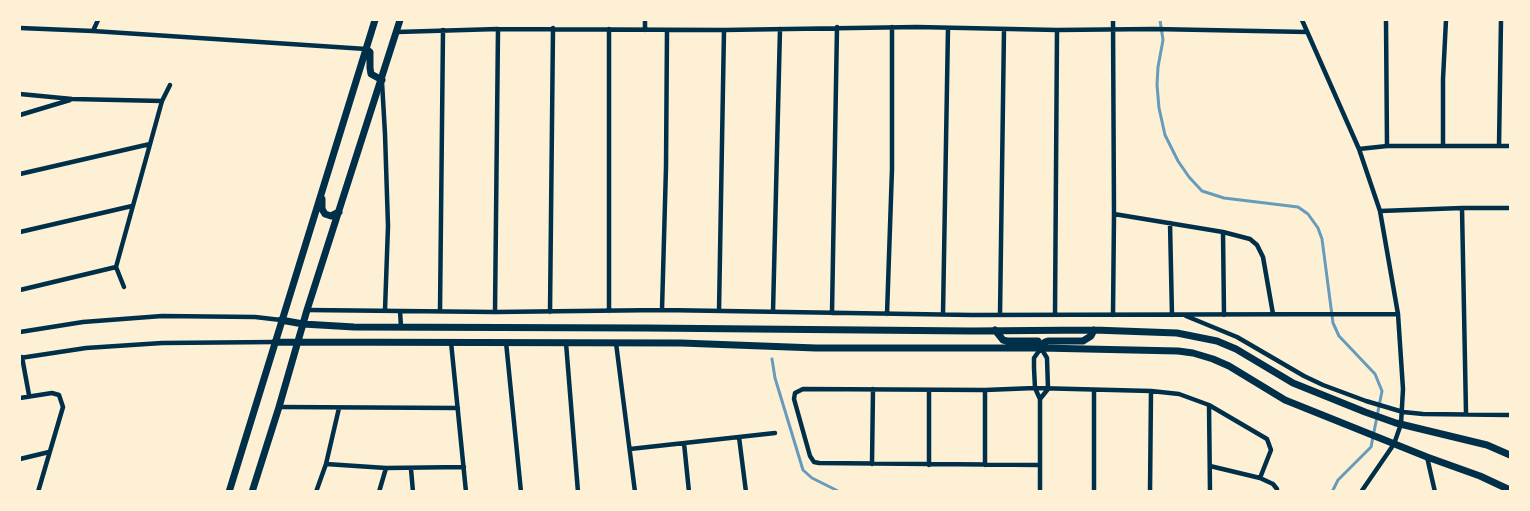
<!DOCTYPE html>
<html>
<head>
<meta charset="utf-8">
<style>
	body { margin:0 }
	#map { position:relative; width:1530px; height:511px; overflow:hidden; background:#fdf0d5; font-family:Jost,sans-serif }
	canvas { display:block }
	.frame { position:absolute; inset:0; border:21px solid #fdf0d5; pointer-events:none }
</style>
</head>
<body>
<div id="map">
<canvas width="1530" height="511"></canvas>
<div class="frame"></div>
</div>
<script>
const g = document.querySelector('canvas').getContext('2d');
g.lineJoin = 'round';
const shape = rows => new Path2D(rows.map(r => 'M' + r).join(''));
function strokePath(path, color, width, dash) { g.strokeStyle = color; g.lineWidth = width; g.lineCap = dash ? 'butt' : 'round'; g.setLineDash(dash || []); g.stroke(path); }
const stream = shape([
	[1160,20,1163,40,1158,67,1157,85,1159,108,1165,135,1178,161,1189,177,1202,191,1224,198,1298,207,1308,214,1318,228,1322,239,1333,323,1339,336,1375,374,1382,391,1371,447,1338,480,1332,492],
	[772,359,775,378,803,470,812,478,840,492]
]);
const minor = shape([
	[1302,20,1359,149,1380,211,1398,314,1403,389,1401,424,1394,444,1361,492],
	[1386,20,1387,146],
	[20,28,93,31,366,49],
	[645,30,645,20],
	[93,31,98,20],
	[397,32,498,29,724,30,917,27,1057,30,1154,29,1307,32],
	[382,82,385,134,388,226,385,310],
	[20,94,72,99,162,101],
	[20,115,70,100],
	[1443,146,1443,79,1446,20],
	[1499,146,1501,20],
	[1359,149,1387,146,1510,146],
	[20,174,150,144],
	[1462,208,1466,413],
	[1380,211,1462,208,1510,208],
	[1114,214,1223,232,1250,239,1257,245,1263,257,1273,314],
	[1170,223,1172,315],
	[20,232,132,206],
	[1223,232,1224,315],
	[116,267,162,101,170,85],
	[116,267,124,287],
	[20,290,116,267],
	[307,310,495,312,662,310,972,315,1398,314],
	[662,310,666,167,667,30],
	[400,311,401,327],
	[440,311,443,30],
	[609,311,609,29],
	[719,311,724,30],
	[495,312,498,29],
	[550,312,553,28],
	[773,312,780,29],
	[832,313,837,27],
	[887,314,892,169,892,27],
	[943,314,948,28],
	[1055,314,1057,30],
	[1000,315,1004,29],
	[1113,315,1114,214,1113,20],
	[1186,316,1237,337,1304,376,1323,385,1366,401,1403,412,1423,414,1510,415],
	[20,332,83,322,162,316,255,317,281,320],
	[451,342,466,492],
	[506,342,521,492],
	[566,343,578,492],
	[616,343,635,492],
	[22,357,29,395],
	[20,358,86,348,162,343,275,342],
	[929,390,929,465],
	[985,390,985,465],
	[1094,390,1094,492],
	[20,398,52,393,59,395,63,407,38,492],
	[1040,399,1048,389,1047,358,1041,348,1034,358,1034,368,1035,388,1040,399,1040,492],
	[1209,405,1210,492],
	[279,407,458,408],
	[739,437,746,492],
	[684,443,689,492],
	[630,449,775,433],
	[1427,457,1435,492],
	[20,459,49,452],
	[326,464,386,468,464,467],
	[872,464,873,389],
	[1040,465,819,463,814,462,810,456,794,399,795,393,803,389,985,390,1035,388,1151,391,1179,394,1209,405,1267,439,1271,450,1260,478],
	[1210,466,1260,478,1273,484,1277,489,1277,492],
	[411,469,413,492],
	[316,492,326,464,339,408],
	[379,492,386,468],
	[1150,492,1151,391]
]);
const secondary = shape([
	[366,49,370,52,370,68,371,74,382,80],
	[322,199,322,209,325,214,331,216,339,212],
	[281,320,303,324,354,327,646,328,971,331,1094,330,1177,333,1217,341,1236,349,1293,383,1365,412,1396,423,1487,445,1510,455],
	[995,330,1003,340,1007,341,1038,341,1041,348,1045,342,1048,341,1083,341,1091,336,1094,330],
	[275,342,681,343,816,348,1041,348,1178,351,1193,353,1213,359,1229,366,1285,400,1427,457,1480,476,1510,490],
	[229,492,375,20],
	[252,492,279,407,307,310,400,20]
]);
strokePath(stream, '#669bbc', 3);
strokePath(minor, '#003049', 4.5);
strokePath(secondary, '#003049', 7);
</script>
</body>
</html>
